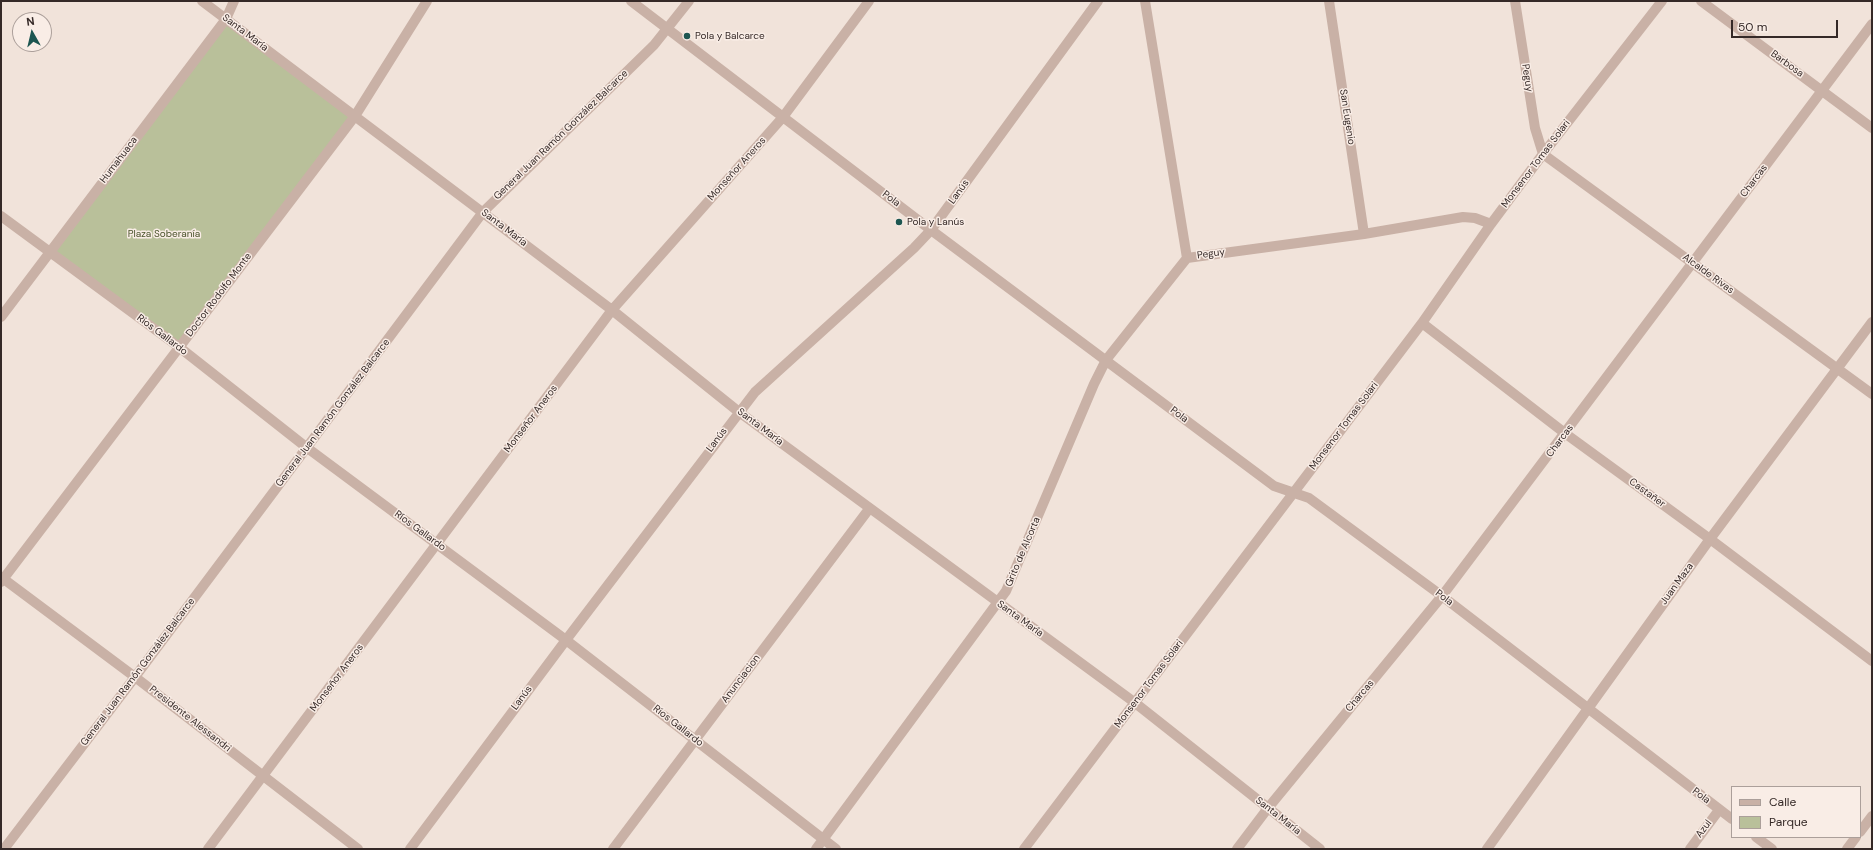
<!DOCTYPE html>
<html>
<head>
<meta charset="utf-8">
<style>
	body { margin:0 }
	#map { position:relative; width:1873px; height:850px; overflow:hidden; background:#f1e3da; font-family:"DM Sans",sans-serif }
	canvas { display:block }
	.frame { position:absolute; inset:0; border:2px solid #352927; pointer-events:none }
	.legend { position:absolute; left:1731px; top:786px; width:130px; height:52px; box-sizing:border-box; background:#f9ede6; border:1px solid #ab9f9a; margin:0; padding:5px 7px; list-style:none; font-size:12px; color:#352927 }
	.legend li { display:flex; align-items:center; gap:8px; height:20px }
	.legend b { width:20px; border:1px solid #ab9f9a }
	.north { position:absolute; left:12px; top:12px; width:40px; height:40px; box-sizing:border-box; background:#f9ede6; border:1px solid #ab9f9a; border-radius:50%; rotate:352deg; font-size:11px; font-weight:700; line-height:16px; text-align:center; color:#352927 }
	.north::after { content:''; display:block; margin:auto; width:14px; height:18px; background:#1d5651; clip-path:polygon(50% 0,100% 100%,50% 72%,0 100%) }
	.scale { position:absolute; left:1731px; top:20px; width:107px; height:18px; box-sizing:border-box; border:2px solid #352927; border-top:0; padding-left:5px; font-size:12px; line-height:14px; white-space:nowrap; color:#352927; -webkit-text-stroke:3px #f9ede6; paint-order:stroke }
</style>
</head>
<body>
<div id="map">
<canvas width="1873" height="850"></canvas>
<div class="frame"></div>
<ul class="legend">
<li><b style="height:5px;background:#c9b1a6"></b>Calle</li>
<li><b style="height:11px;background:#b9c09a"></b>Parque</li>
</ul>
<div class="north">N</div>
<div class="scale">50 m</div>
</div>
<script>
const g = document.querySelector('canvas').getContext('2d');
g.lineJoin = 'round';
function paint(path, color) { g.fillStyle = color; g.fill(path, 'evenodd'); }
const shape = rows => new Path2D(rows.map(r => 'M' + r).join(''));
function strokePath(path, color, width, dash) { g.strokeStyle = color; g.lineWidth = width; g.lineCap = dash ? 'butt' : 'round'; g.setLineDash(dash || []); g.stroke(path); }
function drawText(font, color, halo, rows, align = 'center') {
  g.font = font + ' "DM Sans",sans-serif'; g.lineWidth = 3; g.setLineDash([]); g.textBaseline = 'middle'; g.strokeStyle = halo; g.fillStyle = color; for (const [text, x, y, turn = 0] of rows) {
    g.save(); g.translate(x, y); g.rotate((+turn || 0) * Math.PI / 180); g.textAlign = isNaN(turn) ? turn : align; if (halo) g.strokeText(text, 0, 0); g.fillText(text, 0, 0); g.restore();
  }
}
const green = shape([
	[226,19,355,116,179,347,49,252]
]);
const minor = shape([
	[202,1,612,310,739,412,1134,702,1320,849],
	[631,1,931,230,1274,486,1309,498,1442,596,1732,819],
	[1145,1,1187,258],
	[1329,1,1364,234],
	[1515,1,1535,128,1543,154,1872,394],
	[1701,1,1872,128],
	[1,216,179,347,306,447,566,640,836,849],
	[1187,258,1364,234,1463,217,1475,218,1491,224],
	[1,317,226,19,234,1],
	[1422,323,1566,434,1710,539,1872,661],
	[1,577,135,677,358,849],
	[1,582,355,116,427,1],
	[1860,832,1872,816],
	[1756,837,1772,849],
	[4,849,135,677,483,212,654,45,689,1],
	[208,849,612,310,783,117,869,1],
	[410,849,566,640,755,392,914,248,931,230,1098,1],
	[613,849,869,509],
	[816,849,1006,591,1094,384,1106,360,1187,258],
	[1024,849,1422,323,1491,224,1543,154,1662,1],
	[1237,849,1268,808,1442,596,1872,24],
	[1487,849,1710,539,1872,322],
	[1690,849,1719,810],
	[1847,849,1856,837]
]);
const markers = [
	[687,36,4,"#1d5651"],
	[899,222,4,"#1d5651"]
];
const streetNames = [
	["Santa María",245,33,37],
	["Barbosa",1787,64,36],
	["Peguy",1527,78,81],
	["San Eugenio",1347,117,81],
	["General Juan Ramón González Balcarce",561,135,-44],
	["Humahuaca",119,160,-53],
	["Monsenor Tomas Solari",1536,164,-53],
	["Monseñor Aneros",737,169,-48],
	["Charcas",1754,181,-53],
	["Lanús",959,192,-54],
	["Pola",891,199,37],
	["Santa María",504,228,37],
	["Peguy",1211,254,-8],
	["Alcalde Rivas",1708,274,36],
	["Doctor Rodolfo Monte",219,295,-53],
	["Ríos Gallardo",162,335,37],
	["General Juan Ramón González Balcarce",333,413,-53],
	["Pola",1179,415,37],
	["Monseñor Aneros",531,419,-53],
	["Monsenor Tomas Solari",1344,426,-53],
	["Santa María",760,427,37],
	["Lanús",717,440,-53],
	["Charcas",1560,441,-53],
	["Castañer",1647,493,36],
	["Ríos Gallardo",420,531,36],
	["Grito de Alcorta",1023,552,-67],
	["Juan Maza",1677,584,-54],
	["Pola",1444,598,37],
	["Santa María",1020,619,36],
	["General Juan Ramón González Balcarce",138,672,-53],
	["Monseñor Aneros",337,678,-53],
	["Anunciacion",741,679,-53],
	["Monsenor Tomas Solari",1149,684,-53],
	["Charcas",1360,696,-50],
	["Lanús",522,698,-53],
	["Presidente Alessandri",190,719,38],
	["Ríos Gallardo",678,726,38],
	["Pola",1701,796,37],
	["Santa María",1278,816,38],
	["Azul",1704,829,-53]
];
const poiNames = [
	["Pola y Balcarce",695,36],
	["Pola y Lanús",907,222]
];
const parkNames = [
	["Plaza Soberanía",164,234]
];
paint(green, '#b9c09a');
strokePath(minor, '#c9b1a6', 10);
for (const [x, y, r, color] of markers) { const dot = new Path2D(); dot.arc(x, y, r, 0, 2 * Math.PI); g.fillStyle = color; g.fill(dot); strokePath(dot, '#f9ede6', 1.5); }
drawText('10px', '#352927', '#f9ede6', streetNames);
drawText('10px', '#352927', '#f9ede6', poiNames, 'left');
drawText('10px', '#4a532b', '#f9ede6', parkNames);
</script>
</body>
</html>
